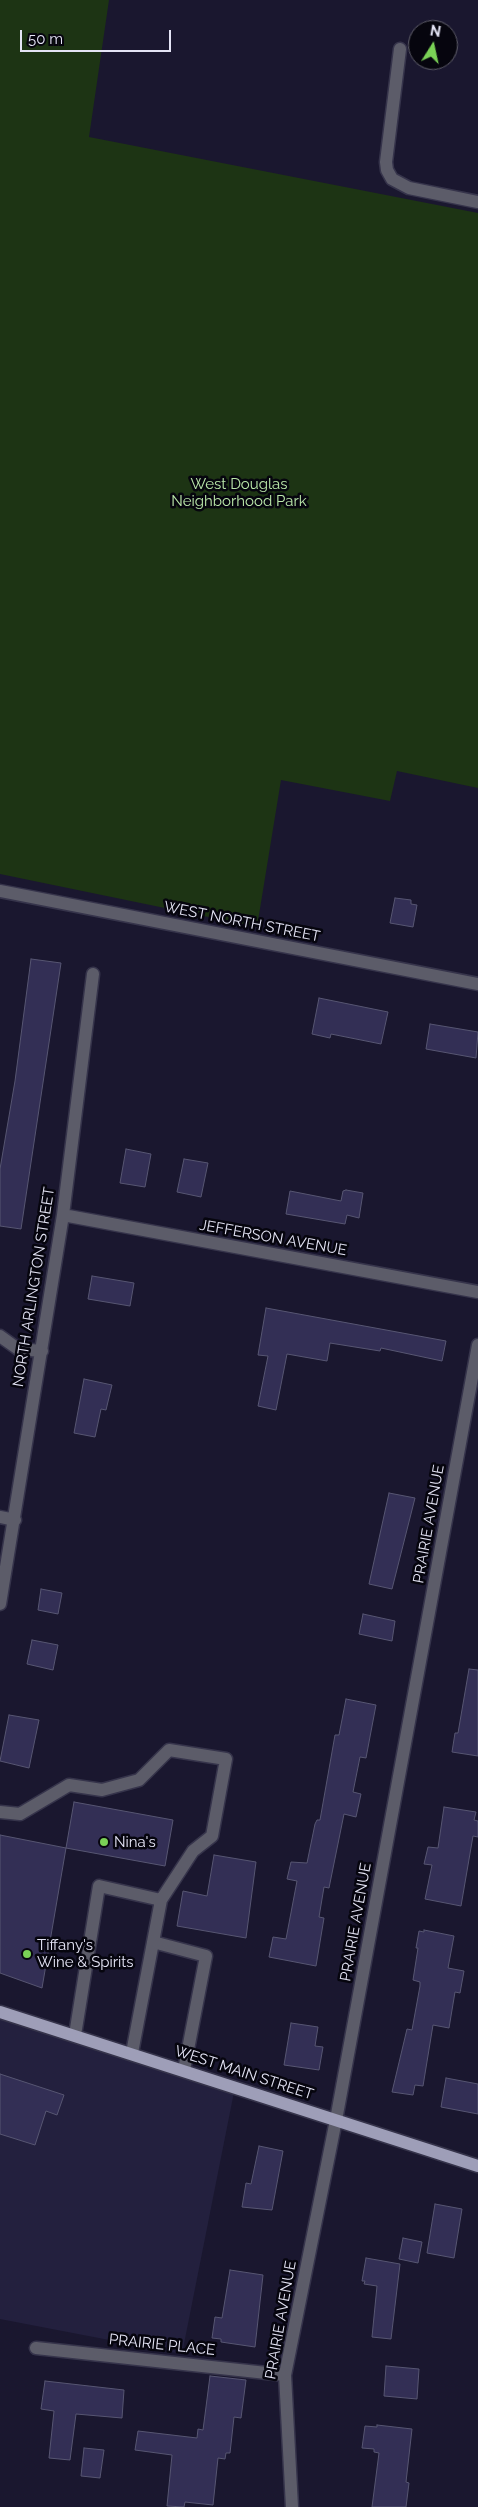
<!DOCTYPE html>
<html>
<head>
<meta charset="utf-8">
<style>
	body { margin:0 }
	#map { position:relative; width:478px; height:2507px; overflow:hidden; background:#1a172f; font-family:Raleway,sans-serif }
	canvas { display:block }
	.north { position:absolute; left:408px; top:20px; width:50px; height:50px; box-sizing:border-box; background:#06050e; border:1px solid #5f5e6a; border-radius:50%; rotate:10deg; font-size:14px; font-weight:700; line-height:20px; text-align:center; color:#e4e4f5 }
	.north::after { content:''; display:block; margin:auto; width:18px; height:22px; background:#7ad156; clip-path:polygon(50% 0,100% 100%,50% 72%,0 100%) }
	.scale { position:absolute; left:20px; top:30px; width:151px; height:22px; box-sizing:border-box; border:2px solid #e4e4f5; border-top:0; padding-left:6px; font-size:15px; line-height:18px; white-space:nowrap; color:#e4e4f5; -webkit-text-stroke:4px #06050e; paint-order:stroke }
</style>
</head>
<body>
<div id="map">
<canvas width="478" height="2507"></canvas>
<div class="north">N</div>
<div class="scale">50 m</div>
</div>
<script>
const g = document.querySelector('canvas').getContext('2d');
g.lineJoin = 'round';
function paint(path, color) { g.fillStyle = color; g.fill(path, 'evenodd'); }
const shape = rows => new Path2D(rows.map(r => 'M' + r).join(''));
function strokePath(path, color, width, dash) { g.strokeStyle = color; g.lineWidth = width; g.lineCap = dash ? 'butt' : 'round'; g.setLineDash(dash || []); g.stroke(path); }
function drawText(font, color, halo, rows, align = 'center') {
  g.font = font + ' Raleway,sans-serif'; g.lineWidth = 5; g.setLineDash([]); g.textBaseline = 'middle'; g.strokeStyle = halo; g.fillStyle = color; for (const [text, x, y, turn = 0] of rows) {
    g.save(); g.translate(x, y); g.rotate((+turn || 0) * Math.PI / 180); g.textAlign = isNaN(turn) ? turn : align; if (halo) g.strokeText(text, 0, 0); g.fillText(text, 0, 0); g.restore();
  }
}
const built = shape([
	[0,2012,235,2087,182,2354,0,2319]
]);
const green = shape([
	[0,0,109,0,89,137,478,213,478,788,397,771,390,801,281,780,257,927,0,874]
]);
const building = shape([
	[395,898,411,900,411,904,417,905,413,927,390,923,395,898],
	[31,959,61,963,21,1229,0,1226,0,1169,15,1081,31,959],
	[319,998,388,1012,381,1044,331,1034,330,1038,312,1034,319,998],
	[430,1024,478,1032,476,1058,426,1049,430,1024],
	[126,1149,151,1154,145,1187,120,1183,126,1149],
	[184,1159,208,1163,201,1197,177,1192,184,1159],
	[346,1190,363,1193,359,1218,347,1215,345,1224,286,1214,290,1191,341,1201,343,1191,346,1190],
	[92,1276,134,1283,130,1306,88,1299,92,1276],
	[266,1308,446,1341,442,1361,381,1348,380,1351,330,1343,327,1361,287,1354,276,1410,258,1406,268,1356,258,1355,266,1308],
	[84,1379,112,1385,106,1410,101,1409,95,1437,74,1433,84,1379],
	[389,1493,415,1498,392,1589,369,1584,389,1493],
	[41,1589,62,1593,58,1614,38,1610,41,1589],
	[363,1614,395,1621,392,1641,359,1634,363,1614],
	[32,1640,58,1645,53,1670,27,1664,32,1640],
	[469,1669,478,1670,478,1756,452,1752,455,1733,458,1733,469,1669],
	[346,1699,376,1705,366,1758,360,1757,353,1792,361,1794,356,1817,344,1814,329,1888,324,1887,319,1917,324,1918,316,1966,269,1957,273,1937,286,1939,297,1881,287,1879,291,1862,307,1863,315,1824,317,1820,320,1820,335,1735,339,1735,346,1699],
	[9,1715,39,1720,29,1768,0,1761,9,1715],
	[74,1802,173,1820,165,1866,66,1848,74,1802],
	[444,1807,476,1812,474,1820,478,1821,478,1837,473,1836,461,1906,425,1899,432,1865,424,1864,428,1847,438,1848,444,1807],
	[0,1835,66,1848,42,1988,0,1973,0,1835],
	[214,1855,256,1862,246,1938,177,1926,183,1891,207,1896,214,1855],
	[424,1930,454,1936,448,1968,464,1971,460,1993,455,1992,449,2028,433,2025,423,2086,415,2085,413,2095,392,2092,407,2029,412,2030,420,1986,420,1982,413,1980,418,1948,416,1948,419,1931,424,1932,424,1930],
	[291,2023,318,2027,315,2046,323,2047,319,2070,284,2065,291,2023],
	[0,2074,64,2095,57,2115,46,2111,35,2145,0,2134,0,2074],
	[446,2078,478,2084,478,2114,441,2107,446,2078],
	[259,2146,283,2151,272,2210,242,2207,246,2183,251,2184,259,2146],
	[435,2204,462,2209,454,2258,427,2253,435,2204],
	[403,2238,422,2242,418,2263,399,2259,403,2238],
	[366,2258,400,2264,391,2339,372,2337,377,2286,364,2284,365,2281,362,2281,366,2258],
	[230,2270,263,2275,255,2347,221,2342,221,2339,212,2338,215,2317,222,2318,230,2270],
	[386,2366,419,2369,417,2399,384,2396,386,2366],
	[210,2376,246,2380,241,2418,234,2417,230,2453,226,2453,225,2459,218,2458,213,2505,185,2502,184,2507,167,2506,172,2455,135,2450,138,2431,197,2438,198,2429,203,2430,210,2376],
	[45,2381,124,2390,122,2418,76,2414,70,2460,49,2458,54,2411,41,2409,45,2381],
	[377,2425,412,2429,406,2482,409,2483,406,2507,372,2507,379,2453,374,2452,374,2449,362,2448,365,2426,377,2427,377,2425],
	[84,2448,104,2450,100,2478,81,2476,84,2448]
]);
const minor = shape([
	[400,49,386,162,387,170,392,179,409,188,478,202],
	[0,891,478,984],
	[63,1215,478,1292],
	[0,1336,18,1349,42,1351],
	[0,1517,15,1520],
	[0,1604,63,1215,93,974],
	[0,1812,20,1814,69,1785,102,1790,139,1780,169,1750,226,1759,212,1836,193,1851,161,1900,132,2053],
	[153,1942,206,1956,184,2070],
	[75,2035,99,1886,161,1900],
	[36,2348,285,2375],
	[292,2507,285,2375,336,2120,478,1345]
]);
const major = shape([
	[0,2012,478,2166]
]);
const markers = [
	[104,1842,5,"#7ad156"],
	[27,1954,5,"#7ad156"]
];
const parkNames = [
	["West Douglas",239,484],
	["Neighborhood Park",239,501]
];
const streetNames = [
	["WEST NORTH STREET",242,922,11],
	["JEFFERSON AVENUE",273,1238,10],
	["NORTH ARLINGTON STREET",34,1287,-81],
	["PRAIRIE AVENUE",429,1524,-80],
	["PRAIRIE AVENUE",356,1922,-80],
	["WEST MAIN STREET",244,2073,18],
	["PRAIRIE AVENUE",281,2320,-80],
	["PRAIRIE PLACE",162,2345,6]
];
const poiNames = [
	["Nina's",114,1842],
	["Tiffany's",37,1945],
	["Wine & Spirits",37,1962]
];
paint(built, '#23203e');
paint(green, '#1d3414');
paint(building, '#332f55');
strokePath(building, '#575672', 1);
strokePath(minor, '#36344b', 15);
strokePath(major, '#36344b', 15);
strokePath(minor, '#5c5c69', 12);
strokePath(major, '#9e9eb8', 12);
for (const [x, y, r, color] of markers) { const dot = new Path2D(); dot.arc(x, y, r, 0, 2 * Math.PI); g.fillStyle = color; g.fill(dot); strokePath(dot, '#06050e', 2); }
drawText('15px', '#bbe8aa', '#06050e', parkNames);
drawText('15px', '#e4e4f5', '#06050e', streetNames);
drawText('15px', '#e4e4f5', '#06050e', poiNames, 'left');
</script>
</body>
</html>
